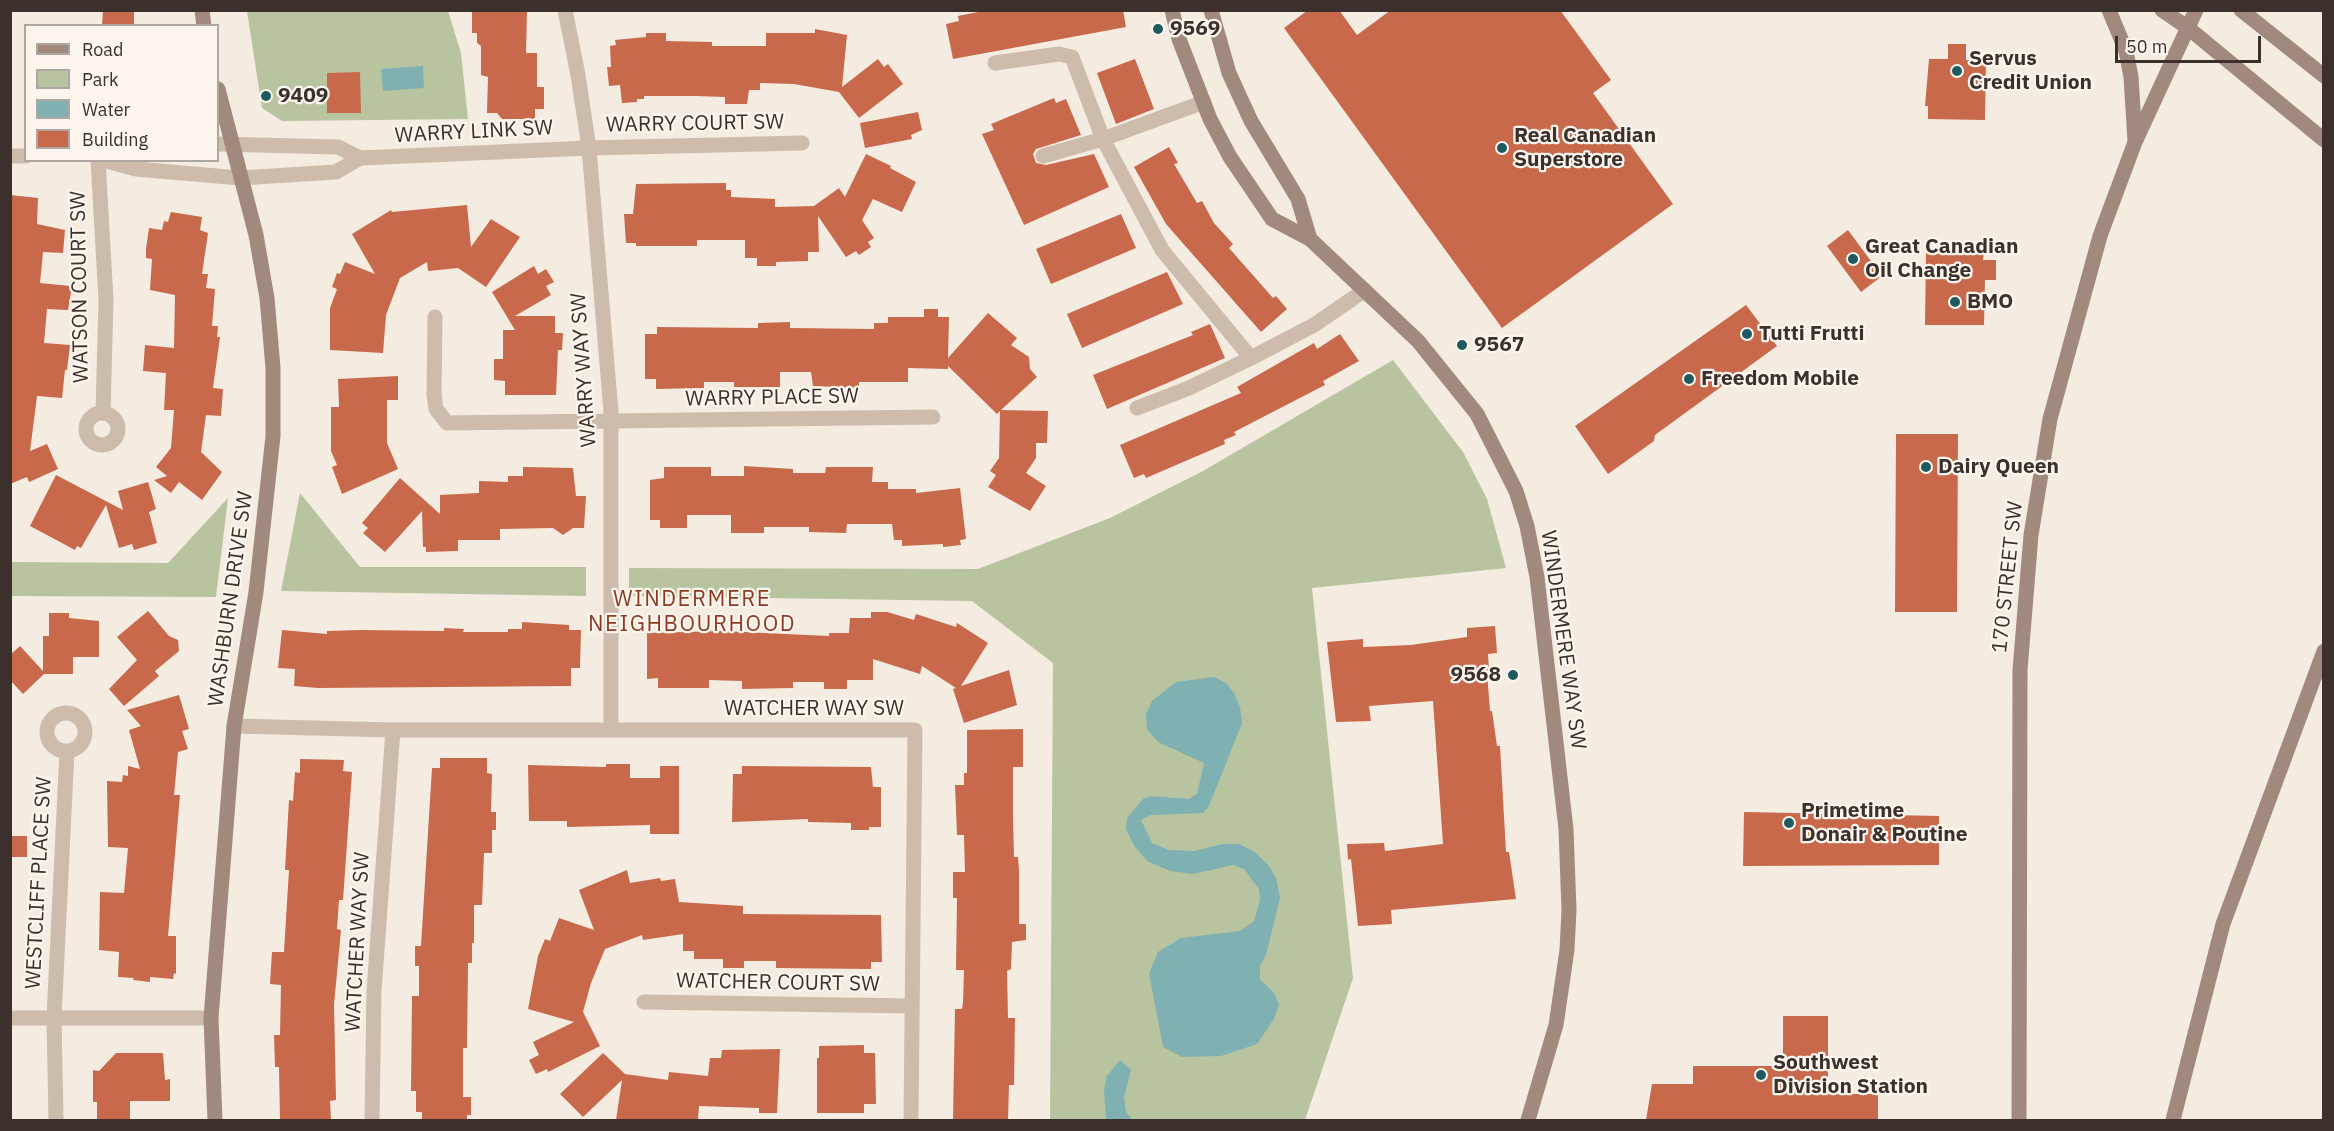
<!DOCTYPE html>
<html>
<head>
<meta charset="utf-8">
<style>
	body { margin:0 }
	#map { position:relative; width:2334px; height:1131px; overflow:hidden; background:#f4ebe1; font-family:"IBM Plex Sans",sans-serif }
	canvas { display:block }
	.frame { position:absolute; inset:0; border:12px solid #3b302b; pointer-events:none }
	.legend { position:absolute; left:24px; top:24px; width:195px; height:138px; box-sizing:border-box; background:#fbf5ee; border:2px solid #aea6a0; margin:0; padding:8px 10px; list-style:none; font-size:18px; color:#3b302b }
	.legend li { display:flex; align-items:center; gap:12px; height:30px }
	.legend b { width:30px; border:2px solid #aea6a0 }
	.scale { position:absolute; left:2115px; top:36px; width:146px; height:27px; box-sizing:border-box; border:3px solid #3b302b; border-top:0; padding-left:8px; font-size:18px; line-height:21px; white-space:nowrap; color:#3b302b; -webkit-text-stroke:4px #fbf5ee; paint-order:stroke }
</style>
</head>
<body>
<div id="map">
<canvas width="2334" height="1131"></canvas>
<div class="frame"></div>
<ul class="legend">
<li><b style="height:8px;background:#a18a7d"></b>Road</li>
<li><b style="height:16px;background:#b8c4a0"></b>Park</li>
<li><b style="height:16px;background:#7fb0b2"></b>Water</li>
<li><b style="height:16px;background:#c8694b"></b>Building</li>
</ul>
<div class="scale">50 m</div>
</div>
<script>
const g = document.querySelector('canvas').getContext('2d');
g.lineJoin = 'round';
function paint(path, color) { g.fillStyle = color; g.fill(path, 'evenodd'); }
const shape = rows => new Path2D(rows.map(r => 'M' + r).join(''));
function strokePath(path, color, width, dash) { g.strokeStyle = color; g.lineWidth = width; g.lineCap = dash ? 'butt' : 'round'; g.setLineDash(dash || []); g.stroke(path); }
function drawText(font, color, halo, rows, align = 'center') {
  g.font = font + ' "IBM Plex Sans",sans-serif'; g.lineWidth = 4.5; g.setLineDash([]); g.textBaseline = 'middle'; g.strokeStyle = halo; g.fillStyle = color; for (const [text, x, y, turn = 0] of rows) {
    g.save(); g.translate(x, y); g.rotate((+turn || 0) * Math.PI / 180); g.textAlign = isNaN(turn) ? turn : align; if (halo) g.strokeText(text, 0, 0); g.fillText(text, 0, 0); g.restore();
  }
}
const green = shape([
	[247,11,448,11,461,53,468,119,282,121,262,108],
	[1393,360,1463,452,1487,499,1506,568,1312,588,1353,978,1305,1120,1050,1120,1053,663,972,601,629,596,629,568,978,569,1110,518,1203,471],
	[300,493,360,567,586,567,586,596,281,591],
	[228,498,216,597,11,596,11,562,168,563]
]);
const water = shape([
	[423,66,424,88,383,91,381,69],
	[1214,677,1226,683,1234,693,1240,707,1242,723,1209,806,1203,813,1151,815,1141,820,1152,843,1169,850,1194,851,1222,844,1239,844,1255,852,1269,866,1276,878,1280,898,1266,955,1260,966,1260,979,1274,993,1279,1005,1274,1019,1257,1044,1221,1056,1182,1057,1163,1047,1149,973,1158,952,1181,938,1240,931,1254,921,1260,900,1259,889,1244,869,1233,865,1193,874,1170,871,1147,861,1135,847,1126,829,1127,818,1143,799,1151,796,1189,799,1197,794,1204,763,1158,742,1147,729,1146,714,1152,701,1176,682],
	[1120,1060,1131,1070,1124,1097,1126,1112,1132,1120,1106,1120,1104,1089,1107,1076]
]);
const building = shape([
	[103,10,134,10,134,26,102,26],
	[472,10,527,10,526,53,537,53,537,87,544,87,544,109,535,109,535,119,502,119,497,113,487,113,488,77,481,75,481,46,477,43,477,33,472,33],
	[988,10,1123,10,1126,27,953,59,946,24,959,21,958,16],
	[1308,10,1339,10,1357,35,1391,10,1560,10,1611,80,1593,93,1673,204,1502,328,1284,28],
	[815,29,847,35,842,87,878,59,884,67,888,64,903,84,859,118,839,92,794,84,760,83,760,90,749,90,747,104,725,104,725,97,696,96,644,96,644,99,637,99,637,102,622,103,620,85,609,86,607,67,611,67,610,46,616,45,615,40,646,37,646,33,666,33,666,41,712,42,712,46,766,46,766,33,815,33],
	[1948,44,1966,44,1966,60,1986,60,1985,120,1928,119,1928,106,1925,106,1929,59,1948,59],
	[1135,59,1154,109,1116,124,1097,73],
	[360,72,361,113,327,113,327,73],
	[1054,98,1056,103,1066,99,1081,135,1036,149,1033,154,1036,163,1046,165,1094,154,1109,187,1024,225,982,134,994,130,991,124],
	[918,112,922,130,911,135,912,139,865,148,860,123],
	[1169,147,1178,163,1174,164,1197,203,1202,201,1214,223,1233,244,1229,248,1273,298,1276,296,1287,309,1261,332,1166,224,1134,167],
	[866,154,891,166,890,168,916,182,902,212,873,199,862,220,874,238,868,242,871,247,859,255,856,251,846,257,818,216,819,252,808,252,808,261,776,262,776,266,757,266,757,258,745,258,745,240,697,240,697,246,636,246,636,243,626,243,624,214,633,214,636,184,726,183,726,190,731,190,731,197,775,199,775,207,814,206,839,188,845,197],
	[10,195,38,198,37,224,65,230,63,253,43,252,40,283,70,286,71,292,68,310,47,309,44,343,70,345,67,370,65,370,62,398,37,396,30,451,47,444,58,469,29,482,27,477,10,484],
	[467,205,471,247,491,219,520,237,486,287,458,268,428,271,427,262,400,278,386,315,383,353,330,350,330,308,337,289,332,287,337,273,340,274,345,262,375,274,352,234,391,210,392,212],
	[171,212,202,217,200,230,208,233,202,274,208,274,206,288,215,289,212,326,218,326,217,337,220,337,213,388,223,389,221,416,206,415,201,452,222,472,202,500,179,482,171,493,154,480,167,476,156,467,171,448,174,410,164,410,166,373,143,371,145,345,174,348,175,295,150,290,152,259,146,258,146,249,149,228,162,230,164,221,168,222],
	[1121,214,1136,248,1051,284,1036,249],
	[1848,230,1882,276,1861,292,1827,246],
	[1926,253,1984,253,1983,260,1996,260,1996,280,1985,280,1984,325,1925,325],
	[534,266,538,274,546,269,554,282,546,286,551,295,515,316,555,316,555,333,563,333,562,350,558,350,556,395,505,395,505,381,494,380,494,359,503,359,503,330,515,330,492,292],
	[1167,272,1183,304,1082,348,1067,314],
	[1746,305,1777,346,1655,435,1654,441,1608,474,1575,426],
	[924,309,938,309,938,317,949,317,948,358,988,313,1017,338,1011,345,1029,357,1030,369,1037,377,1001,410,1048,411,1047,443,1036,443,1036,458,1026,473,1046,486,1030,511,988,487,996,475,990,471,999,458,1000,411,997,414,948,366,948,369,908,368,908,382,859,382,859,388,813,386,811,372,780,372,780,387,734,387,734,382,704,382,704,388,656,389,656,379,645,379,645,334,657,334,657,327,758,328,758,323,790,322,790,328,874,329,874,323,888,323,888,317,924,317],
	[1210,324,1225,358,1107,409,1093,375,1193,335,1191,332],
	[1340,334,1359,361,1323,381,1325,385,1234,432,1236,435,1224,440,1225,444,1146,478,1144,474,1134,478,1120,445,1241,393,1237,387,1314,343,1317,349],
	[398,376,398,400,387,400,387,443,398,469,342,494,332,467,337,465,331,451,331,407,339,407,338,379],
	[1896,434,1958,434,1957,612,1895,612],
	[744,466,793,469,793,473,825,473,826,467,873,467,872,482,888,482,888,489,916,489,916,493,960,488,966,539,960,540,961,545,943,547,943,544,902,546,902,540,894,540,892,524,847,524,846,533,809,532,809,527,764,527,764,533,731,533,731,515,687,515,687,528,660,528,660,520,650,520,650,480,664,478,664,467,711,467,711,476,744,476],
	[523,467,573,468,576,496,586,496,584,528,573,528,563,535,553,528,500,529,500,540,458,540,458,551,426,552,426,547,423,547,422,511,385,552,363,533,368,528,362,523,400,478,440,514,440,495,479,493,479,481,508,482,508,476,523,476],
	[56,475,123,510,118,491,148,482,156,509,149,512,157,543,134,550,132,544,119,548,106,505,81,548,77,546,75,550,30,526],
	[148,611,169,636,178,640,179,651,155,671,159,676,124,706,109,689,137,660,117,637],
	[871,612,887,612,914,620,916,614,956,627,957,623,988,643,961,686,1009,670,1017,705,964,723,953,689,956,688,922,666,920,674,873,659,873,680,847,680,847,689,824,689,824,682,793,682,793,688,742,689,742,681,709,680,709,688,658,688,658,678,647,679,647,633,722,631,829,636,829,633,849,633,850,618,871,618],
	[49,613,69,613,69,618,99,621,99,657,73,657,73,674,44,674,23,694,10,680,10,655,20,646,43,671,43,636,49,636],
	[522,622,569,625,569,630,581,630,580,668,571,668,571,686,318,688,294,686,295,669,278,668,282,630,327,634,327,631,361,630,444,631,444,628,464,629,463,632,508,632,508,629,522,629],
	[1495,626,1497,653,1488,654,1489,671,1487,672,1490,711,1492,711,1497,746,1500,746,1506,852,1509,852,1516,899,1391,910,1392,924,1358,926,1351,859,1348,860,1347,844,1384,843,1385,851,1443,844,1433,701,1369,706,1371,721,1336,722,1327,642,1363,639,1363,647,1411,645,1467,637,1467,628],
	[179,695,189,729,182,731,188,749,178,752,174,795,180,795,168,936,176,936,176,974,174,973,173,979,150,977,150,982,133,980,134,978,118,977,119,952,99,950,100,892,124,893,128,848,108,847,107,781,122,782,123,775,128,776,128,766,140,769,129,730,141,726,127,710],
	[1023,729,1023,767,1013,767,1013,817,1014,857,1018,857,1019,871,1019,924,1026,924,1026,940,1012,942,1011,969,1007,971,1008,1018,1015,1018,1014,1085,1009,1085,1008,1120,953,1120,955,1009,962,1009,963,1003,964,970,956,970,957,898,953,898,953,872,965,872,964,835,957,835,955,785,964,785,964,773,967,773,967,730],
	[440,758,487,758,487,773,492,774,491,812,496,812,496,830,492,830,492,853,484,853,482,905,474,905,474,943,472,943,472,963,468,963,467,1048,463,1048,463,1097,471,1097,471,1115,467,1115,467,1120,422,1120,422,1112,416,1112,416,1091,411,1091,412,996,419,996,419,966,415,966,415,946,421,946,432,768,440,768],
	[300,759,344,760,343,771,352,772,343,900,339,900,337,929,341,930,334,1005,336,1100,330,1101,331,1120,280,1120,279,1067,275,1067,274,1035,280,1035,281,985,270,984,272,952,284,952,289,870,285,870,289,800,293,801,295,772,300,773],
	[606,764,630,764,630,778,660,778,660,766,679,766,679,834,650,834,650,825,567,827,567,821,529,821,528,765,606,767],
	[742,766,871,767,873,787,881,787,881,827,869,827,869,830,851,830,851,823,808,822,808,819,732,822,733,774,742,774],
	[1744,812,1939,816,1939,865,1743,866],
	[10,836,27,836,27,857,10,857],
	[627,870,630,883,660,878,661,881,675,879,679,902,743,906,743,914,881,915,882,962,871,962,871,969,776,968,776,961,744,961,744,968,723,968,723,959,694,959,694,951,683,951,683,934,643,940,642,935,605,949,591,983,583,1012,600,1046,548,1072,547,1069,536,1074,529,1060,539,1055,533,1042,574,1022,528,1009,538,956,545,939,550,941,559,918,594,930,579,890],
	[1783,1016,1828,1016,1828,1094,1878,1094,1878,1120,1646,1120,1652,1084,1693,1084,1693,1066,1783,1066],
	[864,1045,864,1053,875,1053,876,1104,864,1104,864,1113,817,1113,817,1058,819,1058,819,1046],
	[780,1049,777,1113,759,1113,759,1108,699,1106,698,1120,616,1120,622,1080,583,1117,560,1094,603,1053,625,1074,668,1080,669,1072,708,1076,710,1058,721,1058,722,1050],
	[116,1053,163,1053,165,1080,170,1079,170,1101,130,1101,130,1120,97,1120,97,1102,93,1102,93,1070,99,1071]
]);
const street = shape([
	[565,10,578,75,589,148,611,412,611,730],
	[995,63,1059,54,1072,57,1103,139,1162,250,1251,358],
	[218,144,338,147,360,158],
	[10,156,26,156],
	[1043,156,1103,139,1204,102],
	[98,160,106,300,103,413],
	[103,160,136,169,240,178,336,172,360,158,589,148,802,143],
	[435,317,434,395,436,409,447,423,933,417],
	[1137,408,1189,388,1251,358,1314,325,1365,290],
	'86 429a16 16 0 1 1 32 0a16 16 0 1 1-32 0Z',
	'47 732a19 19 0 1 1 38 0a19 19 0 1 1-38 0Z',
	[234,726,393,730,915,730,911,1120],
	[644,1002,912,1006],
	[10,1018,211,1018],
	[56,1120,54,1018,67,751],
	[372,1120,374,991,393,730]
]);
const secondary = shape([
	[202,10,204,26],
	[1172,10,1179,39,1210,119,1230,157,1272,219,1310,239,1418,341,1477,414,1516,491,1527,526,1537,577,1566,829,1569,910,1567,950,1556,1025,1528,1120],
	[1211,10,1229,73,1251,121,1298,199,1310,239],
	[2109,10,2126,51,2131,77,2135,141],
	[2162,10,2187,27,2324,140],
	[2241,10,2324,76],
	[215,1120,211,1018,234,726,256,592,273,436,273,368,267,298,256,235,218,89],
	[2019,1120,2020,670,2031,535,2050,419,2100,236,2135,142,2196,10],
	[2173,1120,2223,924,2324,651]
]);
const markers = [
	[1158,29,6,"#1f5a5e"],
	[1957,71,6,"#1f5a5e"],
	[266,96,6,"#1f5a5e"],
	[1502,148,6,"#1f5a5e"],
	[1853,259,6,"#1f5a5e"],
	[1955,302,6,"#1f5a5e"],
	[1747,334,6,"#1f5a5e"],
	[1462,345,6,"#1f5a5e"],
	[1689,379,6,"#1f5a5e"],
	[1926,467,6,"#1f5a5e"],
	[1513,675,6,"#1f5a5e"],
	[1789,823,6,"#1f5a5e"],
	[1761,1075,6,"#1f5a5e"]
];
const poiNames = [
	["9569",1170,29],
	["Servus",1969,59],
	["Credit Union",1969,83],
	["9409",278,96],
	["Real Canadian",1514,136],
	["Superstore",1514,160],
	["Great Canadian",1865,247],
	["Oil Change",1865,271],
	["BMO",1967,302],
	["Tutti Frutti",1759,334],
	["9567",1474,345],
	["Freedom Mobile",1701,379],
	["Dairy Queen",1938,467],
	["9568",1501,675,"right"],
	["Primetime",1801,811],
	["Donair & Poutine",1801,835],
	["Southwest",1773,1063],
	["Division Station",1773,1087]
];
const streetNames = [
	["WARRY COURT SW",695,124,-1],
	["WARRY LINK SW",474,132,-3],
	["WATSON COURT SW",80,287,-91],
	["WARRY WAY SW",584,370,-94],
	["WARRY PLACE SW",772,398,-1],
	["170 STREET SW",2008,577,-84],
	["WASHBURN DRIVE SW",231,599,-82],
	["WINDERMERE WAY SW",1563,640,82],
	["WATCHER WAY SW",814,709],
	["WESTCLIFF PLACE SW",39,883,-87],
	["WATCHER WAY SW",358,942,-87],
	["WATCHER COURT SW",778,983,1]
];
const neighbourhoodNames = [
	["WINDERMERE",692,600],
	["NEIGHBOURHOOD",692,625]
];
paint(green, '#b8c4a0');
paint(water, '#7fb0b2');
paint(building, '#c8694b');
strokePath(street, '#cdbbac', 15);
strokePath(secondary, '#a18a7d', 15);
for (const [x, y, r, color] of markers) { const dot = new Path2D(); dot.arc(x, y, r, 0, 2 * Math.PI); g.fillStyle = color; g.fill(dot); strokePath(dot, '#fbf5ee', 2); }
drawText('bold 21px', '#3b302b', '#fbf5ee', poiNames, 'left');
drawText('21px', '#3b302b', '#fbf5ee', streetNames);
g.letterSpacing = '1.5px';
drawText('22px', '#8c3b22', '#fbf5ee', neighbourhoodNames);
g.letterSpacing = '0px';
</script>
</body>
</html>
